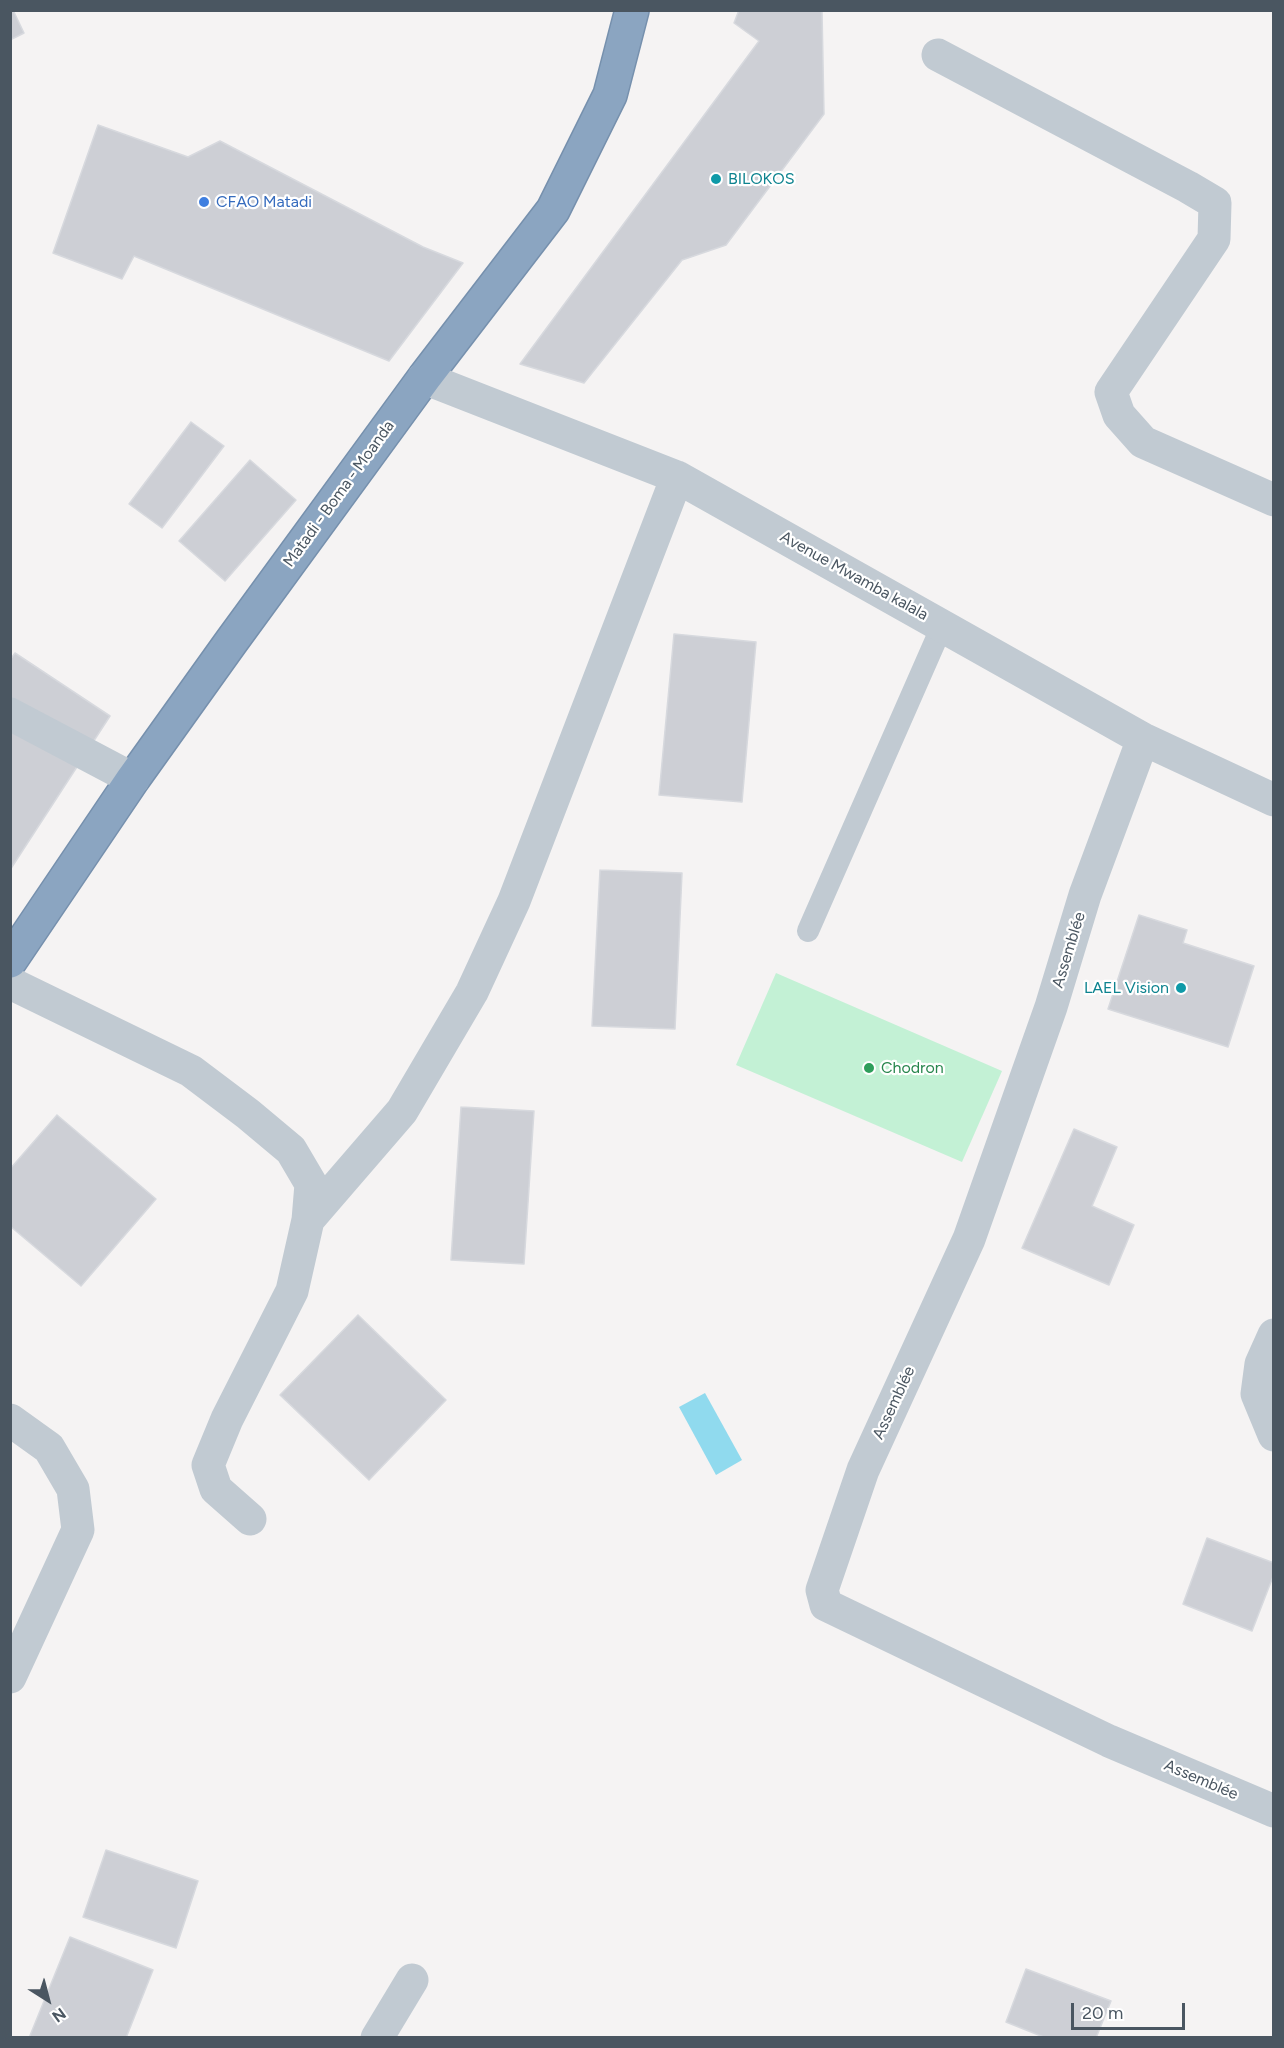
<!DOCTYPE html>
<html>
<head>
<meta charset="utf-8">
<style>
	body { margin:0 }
	#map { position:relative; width:1284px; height:2048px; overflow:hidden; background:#f5f3f3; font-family:Figtree,sans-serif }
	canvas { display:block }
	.frame { position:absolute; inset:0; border:12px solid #4a5661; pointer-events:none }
	.north { position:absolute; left:18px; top:1970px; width:60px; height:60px; -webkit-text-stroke:4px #fff; paint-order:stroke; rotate:144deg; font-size:16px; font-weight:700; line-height:24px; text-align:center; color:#4a5661 }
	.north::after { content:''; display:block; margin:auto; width:21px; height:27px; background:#4a5661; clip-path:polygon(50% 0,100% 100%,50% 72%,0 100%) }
	.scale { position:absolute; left:1071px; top:2003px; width:114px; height:27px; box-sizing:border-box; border:3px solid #4a5661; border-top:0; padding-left:8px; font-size:18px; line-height:21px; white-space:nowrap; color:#4a5661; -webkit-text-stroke:4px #fff; paint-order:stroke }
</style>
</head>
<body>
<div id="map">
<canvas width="1284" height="2048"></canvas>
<div class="frame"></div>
<div class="north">N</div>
<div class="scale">20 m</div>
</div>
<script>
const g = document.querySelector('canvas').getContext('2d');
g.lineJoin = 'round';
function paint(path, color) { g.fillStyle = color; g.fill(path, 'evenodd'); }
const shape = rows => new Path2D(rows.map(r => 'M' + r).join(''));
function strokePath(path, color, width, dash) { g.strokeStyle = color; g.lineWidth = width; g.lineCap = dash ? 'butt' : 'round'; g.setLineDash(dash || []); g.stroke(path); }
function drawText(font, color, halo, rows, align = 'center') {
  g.font = font + ' Figtree,sans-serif'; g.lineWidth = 4.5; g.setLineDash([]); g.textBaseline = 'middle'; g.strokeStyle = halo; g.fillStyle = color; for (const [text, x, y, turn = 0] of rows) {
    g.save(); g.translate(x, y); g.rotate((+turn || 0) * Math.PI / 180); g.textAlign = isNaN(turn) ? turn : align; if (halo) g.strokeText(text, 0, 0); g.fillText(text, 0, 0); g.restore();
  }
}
const green = shape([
	[776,973,1002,1071,962,1162,736,1065]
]);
const water = shape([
	[705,1393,742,1460,716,1475,679,1407]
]);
const building = shape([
	[10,10,13,10,24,33,10,40,10,10],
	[739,10,822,10,824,114,726,245,682,260,584,383,520,364,759,41,734,23,739,10],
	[98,125,188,157,220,141,423,247,463,263,389,361,134,256,122,279,53,253,98,125],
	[191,422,224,446,162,528,129,504,191,422],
	[250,460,296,500,225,581,179,541,250,460],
	[674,634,756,642,742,802,659,795,674,634],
	[15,653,110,716,10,870,10,660,15,653],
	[600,870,682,873,675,1029,592,1026,600,870],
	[1139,915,1187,930,1183,943,1254,966,1228,1047,1108,1009,1139,915],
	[461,1107,534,1111,524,1264,451,1260,461,1107],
	[57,1115,156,1199,81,1286,10,1226,10,1169,57,1115],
	[1074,1129,1117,1147,1092,1206,1134,1225,1109,1285,1022,1248,1074,1129],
	[358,1315,446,1400,369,1480,280,1395,358,1315],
	[1207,1538,1274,1563,1274,1574,1252,1631,1183,1604,1207,1538],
	[106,1850,198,1881,176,1948,83,1917,106,1850],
	[70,1937,153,1970,126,2038,29,2038,70,1937],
	[1026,1969,1111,2001,1096,2038,1046,2038,1006,2022,1026,1969]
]);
const lane = shape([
	[808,931,942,626]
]);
const street = shape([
	[938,55,1188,187,1215,203,1214,239,1111,392,1119,415,1143,442,1274,500],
	[424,378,677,477,1143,739,1274,800],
	[10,714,133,779],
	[1143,739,1085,895,1051,1007,969,1239,863,1470,822,1590,826,1605,1109,1741,1274,1811],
	[10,983,191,1071,248,1114,291,1150,311,1184,308,1220,292,1291,227,1419,208,1465,216,1489,250,1519],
	[308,1220,402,1111,472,992,514,901,677,477],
	[1274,1335,1261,1364,1257,1394,1274,1435],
	[10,1420,49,1448,73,1489,78,1530,10,1677],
	[377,2038,412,1980]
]);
const highway = shape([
	[10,961,133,779,231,642,424,378,553,210,610,95,632,10]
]);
const markers = [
	[716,179,6,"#0f9aa8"],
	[204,202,6,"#3f7fe0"],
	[1181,988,6,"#0f9aa8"],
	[869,1068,6,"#2e9e5b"]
];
const cultureNames = [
	["BILOKOS",728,179],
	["LAEL Vision",1169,988,"right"]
];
const shopNames = [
	["CFAO Matadi",216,202]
];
const streetNames = [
	["Matadi - Boma - Moanda",339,494,-54],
	["Avenue Mwamba kalala",854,576,29],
	["Assemblée",1069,950,-73],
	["Assemblée",894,1403,-65],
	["Assemblée",1201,1780,23]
];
const leisureNames = [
	["Chodron",881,1068]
];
paint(green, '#c3f1d5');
paint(water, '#90daee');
paint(building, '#cdcfd5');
strokePath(building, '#d7d9de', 1.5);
strokePath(highway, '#7690ad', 36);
strokePath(lane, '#c1cad2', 22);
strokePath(street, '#c1cad2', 33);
strokePath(highway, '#8ba5c1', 33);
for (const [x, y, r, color] of markers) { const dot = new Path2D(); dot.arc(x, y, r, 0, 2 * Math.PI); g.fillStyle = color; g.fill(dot); strokePath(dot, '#fff', 2); }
drawText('16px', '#0d838f', '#fff', cultureNames, 'left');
drawText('16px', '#366cbe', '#fff', shopNames, 'left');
drawText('16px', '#4a5661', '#fff', streetNames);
drawText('16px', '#27864d', '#fff', leisureNames, 'left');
</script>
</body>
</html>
